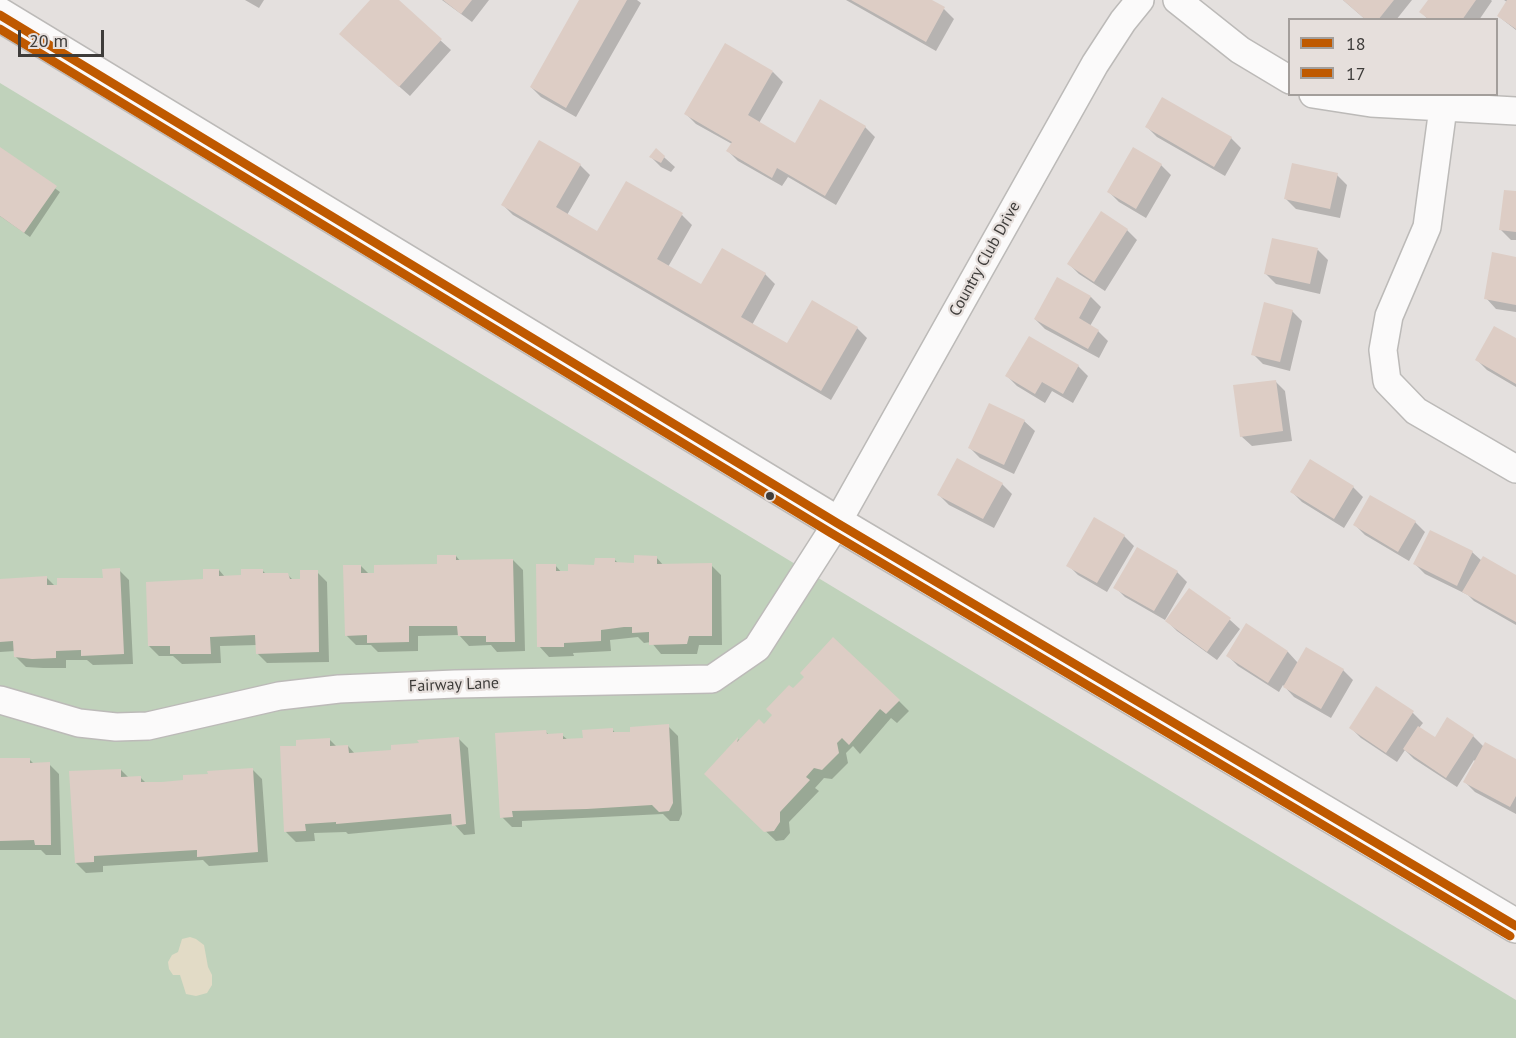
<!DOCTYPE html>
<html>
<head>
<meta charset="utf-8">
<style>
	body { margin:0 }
	#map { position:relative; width:1516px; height:1038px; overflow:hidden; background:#e4e0de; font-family:"PT Sans",sans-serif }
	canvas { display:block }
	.legend { position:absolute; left:1288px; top:18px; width:210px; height:78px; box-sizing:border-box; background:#e6dfdc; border:2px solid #a39e9b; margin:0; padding:8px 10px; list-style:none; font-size:18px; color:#3e3c3a }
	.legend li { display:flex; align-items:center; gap:12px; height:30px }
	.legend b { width:30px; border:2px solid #a39e9b }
	.scale { position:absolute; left:18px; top:30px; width:86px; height:27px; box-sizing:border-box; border:3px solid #3e3c3a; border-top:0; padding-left:8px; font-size:18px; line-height:21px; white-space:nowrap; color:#3e3c3a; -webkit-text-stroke:4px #e6dfdc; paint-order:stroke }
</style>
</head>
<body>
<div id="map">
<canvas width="1516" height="1038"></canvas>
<ul class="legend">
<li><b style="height:8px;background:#bf5900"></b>18</li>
<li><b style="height:8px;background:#bf5900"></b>17</li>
</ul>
<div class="scale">20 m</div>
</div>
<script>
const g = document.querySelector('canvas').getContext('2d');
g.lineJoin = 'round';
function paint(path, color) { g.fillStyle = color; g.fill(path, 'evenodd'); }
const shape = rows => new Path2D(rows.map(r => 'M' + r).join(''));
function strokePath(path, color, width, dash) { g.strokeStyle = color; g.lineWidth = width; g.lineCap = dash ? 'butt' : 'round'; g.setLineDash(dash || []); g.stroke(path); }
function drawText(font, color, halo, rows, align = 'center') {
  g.font = font + ' "PT Sans",sans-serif'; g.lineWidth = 4.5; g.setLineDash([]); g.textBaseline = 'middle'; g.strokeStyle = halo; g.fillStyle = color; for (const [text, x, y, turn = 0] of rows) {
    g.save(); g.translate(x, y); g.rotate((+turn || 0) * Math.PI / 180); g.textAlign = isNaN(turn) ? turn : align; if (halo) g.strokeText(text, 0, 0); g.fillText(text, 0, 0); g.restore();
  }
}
const green = shape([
	[0,83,1516,1000,1516,1038,0,1038]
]);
const sand = shape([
	[190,937,196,939,204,945,208,967,212,975,212,985,207,993,196,996,186,994,180,975,173,975,169,969,168,962,172,955,178,952,182,939]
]);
const shadow = shape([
	[245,0,264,0,259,8],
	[371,0,396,0,451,50,410,96,351,44],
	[442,0,489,0,472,22],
	[581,0,637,0,641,3,576,117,541,97,531,87],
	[846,0,929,0,944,9,954,19,936,51],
	[1343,0,1412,0,1396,20,1366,20],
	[1429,0,1491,0,1492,1,1479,20,1429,20,1421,12],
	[1504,0,1516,0,1516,30,1498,16,1507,2],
	[773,72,783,82,759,123,795,145,865,127,875,137,836,205,788,177,782,186,738,161,728,151,732,144,696,124,686,114],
	[1147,127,1231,138,1241,148,1225,176,1157,137],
	[0,148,60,192,30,237,0,216],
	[656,150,675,167,671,172,661,167,651,157],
	[580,165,590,175,567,215,597,233,682,215,692,225,668,267,702,286,765,274,775,284,752,325,788,345,857,328,867,338,831,400,513,215,503,205],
	[1161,165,1171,175,1146,218,1119,202,1109,192],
	[1337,175,1347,185,1340,218,1296,209,1286,199],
	[1516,193,1516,240,1511,240,1501,230],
	[1101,213,1127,230,1137,240,1105,291,1079,274,1069,264],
	[1318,250,1328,260,1320,294,1276,284,1266,274],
	[1516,258,1516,312,1496,309,1486,298],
	[1091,297,1101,307,1090,326,1098,331,1108,341,1099,358,1045,329,1035,319],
	[1292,311,1302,321,1290,371,1263,364,1253,354],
	[1029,338,1078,366,1088,376,1073,403,1052,391,1045,403,1017,386,1007,376],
	[1516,340,1516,387,1487,370,1477,360],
	[1275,381,1285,391,1292,441,1252,446,1241,436],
	[990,405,1024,421,1035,431,1014,474,980,458,970,448],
	[1002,484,1012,494,994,528,949,505,939,495],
	[1353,487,1363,497,1344,528,1302,502,1292,492],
	[1415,522,1425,532,1409,561,1365,535,1355,525],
	[1430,532,1472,552,1482,561,1516,577,1516,625,1474,601,1468,595,1425,574,1415,564],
	[1124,536,1134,546,1107,592,1078,575,1068,565],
	[456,556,461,562,513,560,523,570,525,651,497,652,491,645,469,646,459,635,418,636,418,651,378,652,371,645,356,645,346,635,361,566,369,574,439,566],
	[656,557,664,566,711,565,721,575,722,645,699,645,697,654,661,654,651,642,644,643,638,637,610,640,611,651,573,653,574,656,549,657,539,646,555,565,562,573,596,566,614,559,619,564,636,564],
	[119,570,129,580,133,664,93,665,87,660,66,660,66,668,43,668,26,667,15,656,15,651,0,652,0,580,46,577,55,586,104,579],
	[219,570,225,577,242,576,262,570,267,575,287,574,294,581,302,581,317,572,327,582,329,662,267,663,257,653,257,645,220,646,221,663,182,664,173,656,159,656,149,646,204,581],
	[1177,572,1187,582,1165,620,1125,597,1115,587],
	[1230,620,1240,629,1217,660,1177,631,1167,621],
	[1247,626,1288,652,1298,663,1343,670,1353,680,1331,718,1294,697,1283,685,1279,692,1238,666,1228,656],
	[1377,688,1413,713,1423,723,1419,728,1435,739,1473,736,1484,747,1516,760,1516,814,1475,792,1465,782,1476,762,1474,760,1457,787,1414,759,1405,750,1397,762,1361,738,1351,728],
	[793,691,899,701,909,711,897,723,891,718,860,754,853,746,846,753,848,763,832,779,824,778,815,788,819,791,789,822,790,833,784,840,776,841,706,774,739,739,740,741,764,726],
	[668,726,678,736,682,814,679,821,670,821,663,814,522,821,522,827,512,827,502,817,545,731,549,735,562,735,568,740,584,740,612,729,616,734,632,733],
	[458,738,468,748,475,834,464,835,454,824,348,834,346,832,314,833,315,841,296,842,286,832,297,747,329,739,337,747,348,746,355,754,393,752],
	[29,759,34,764,49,764,59,774,61,855,46,855,41,850,0,850,0,760],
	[252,769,262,779,268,862,209,866,203,860,103,866,103,872,86,873,76,863,121,770,129,778,140,777,146,783,185,782,210,775]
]);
const building = shape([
	[370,0,399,0,442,39,399,87,339,34],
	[443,0,472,0,461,14],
	[579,0,627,0,566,108,530,87],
	[851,0,932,0,945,7,926,42],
	[1343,0,1394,0,1378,20,1366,20],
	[1428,0,1476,0,1462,20,1430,20,1419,12],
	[1507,0,1516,0,1516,29,1497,16],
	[725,43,773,71,748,115,795,143,820,99,866,126,825,196,777,168,772,178,726,151,732,142,684,114],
	[1162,97,1232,137,1214,167,1145,127],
	[539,140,581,164,556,207,597,231,626,181,683,213,657,259,701,284,722,248,766,273,741,317,787,343,812,300,858,327,821,391,501,205],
	[0,147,57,186,24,233,0,216],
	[1133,147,1162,164,1136,209,1107,192],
	[656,148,665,156,661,163,649,157],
	[1292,163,1338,173,1330,209,1284,199],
	[1504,190,1516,191,1516,232,1499,230],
	[1101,211,1128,229,1094,282,1067,264],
	[1272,238,1318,248,1310,284,1264,274],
	[1492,252,1516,257,1516,305,1484,299],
	[1057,277,1091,296,1079,318,1099,330,1088,349,1034,319],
	[1264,302,1293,310,1280,362,1251,355],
	[1494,326,1516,338,1516,384,1475,360],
	[1029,336,1079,365,1063,394,1042,382,1035,394,1005,376],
	[1276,380,1283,431,1240,437,1233,385],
	[989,403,1025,420,1004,465,968,448],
	[957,458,1003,483,983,519,937,495],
	[1310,459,1354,486,1334,519,1290,492],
	[1370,495,1416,521,1398,552,1353,525],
	[1094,517,1125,535,1097,583,1066,566],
	[1430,530,1473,551,1457,586,1413,564],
	[1137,547,1178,571,1154,611,1113,588],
	[437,555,456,555,456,560,513,559,515,642,486,642,486,636,458,636,457,626,409,626,409,642,367,643,367,635,345,636,343,565,361,565,361,573,374,573,374,565,437,564],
	[634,555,657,556,657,564,712,563,712,636,689,636,687,644,649,645,649,632,632,633,632,627,624,627,601,630,601,641,564,643,564,647,537,647,536,564,556,564,556,571,568,571,568,564,594,565,595,558,615,558,615,562,634,563],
	[1483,556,1516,575,1516,622,1462,592],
	[120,568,124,654,81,656,81,650,56,651,56,658,32,659,14,657,13,641,0,642,0,579,47,576,47,585,57,585,57,578,103,578,102,569],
	[203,569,219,569,219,576,241,575,241,569,263,569,263,573,288,573,290,579,300,579,300,570,318,570,319,652,256,654,255,635,210,637,211,654,170,654,170,646,148,646,146,582,203,579],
	[1189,588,1231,618,1207,652,1165,621],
	[1246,623,1288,651,1268,683,1226,656],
	[833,637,900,700,886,714,880,709,849,745,842,738,837,743,839,753,822,770,814,768,806,777,810,780,780,812,780,822,774,831,764,832,704,774,738,737,737,742,759,719,764,724,772,715,766,709,789,685,793,688,804,677,800,673],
	[1306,647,1344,669,1321,709,1283,687],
	[1376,686,1414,711,1386,753,1349,728],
	[1447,717,1474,735,1446,778,1403,749,1418,726,1435,737],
	[669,724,673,803,669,811,659,812,652,805,587,809,512,811,513,817,500,818,495,733,546,730,547,734,563,733,563,739,583,738,582,730,613,728,613,732,630,732,630,727],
	[459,737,466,824,452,826,451,814,336,824,336,822,305,824,306,831,284,832,280,746,296,746,296,740,330,738,330,746,348,745,349,753,391,750,391,745,419,743,417,740],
	[1485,742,1516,759,1516,796,1510,807,1463,782],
	[0,758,30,758,30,763,50,762,51,845,35,845,34,840,0,841],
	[253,768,258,852,197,857,197,850,94,856,94,862,75,863,69,771,121,769,121,777,141,776,141,782,162,782,183,780,183,775,208,774,207,771]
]);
const street = shape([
	[1177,0,1240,50,1290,80],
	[1313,94,1371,103,1516,111],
	[1443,108,1427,227,1389,316,1383,350,1387,381,1416,411,1516,469],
	[0,700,79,723,116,727,148,726,279,696,339,689,455,684,712,679,757,648,837,523,1095,64,1123,21,1140,0]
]);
const secondary = shape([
	[0,15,837,523,1516,926]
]);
const bus1 = shape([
	[0,15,837,523,1516,926]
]);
const bus2 = shape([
	[0,29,831,533,1510,936]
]);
const markers = [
	[770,496,5,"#3e3c3a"]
];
const streetNames = [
	["Country Club Drive",985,259,-61],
	["Fairway Lane",454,685,-2]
];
paint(green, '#c0d2bb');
paint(sand, '#e2dbc6');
paint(shadow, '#0003');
paint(building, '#ddcdc5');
strokePath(street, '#bcbab8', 30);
strokePath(secondary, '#bcbab8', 36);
strokePath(street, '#fbfafa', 27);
strokePath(secondary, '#fbfafa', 33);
strokePath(bus1, '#bf5900', 9);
strokePath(bus2, '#bf5900', 9);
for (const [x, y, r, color] of markers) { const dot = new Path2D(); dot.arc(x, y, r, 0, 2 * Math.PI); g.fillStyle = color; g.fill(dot); strokePath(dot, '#e6dfdc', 2); }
drawText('16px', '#3e3c3a', '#e6dfdc', streetNames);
</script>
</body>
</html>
